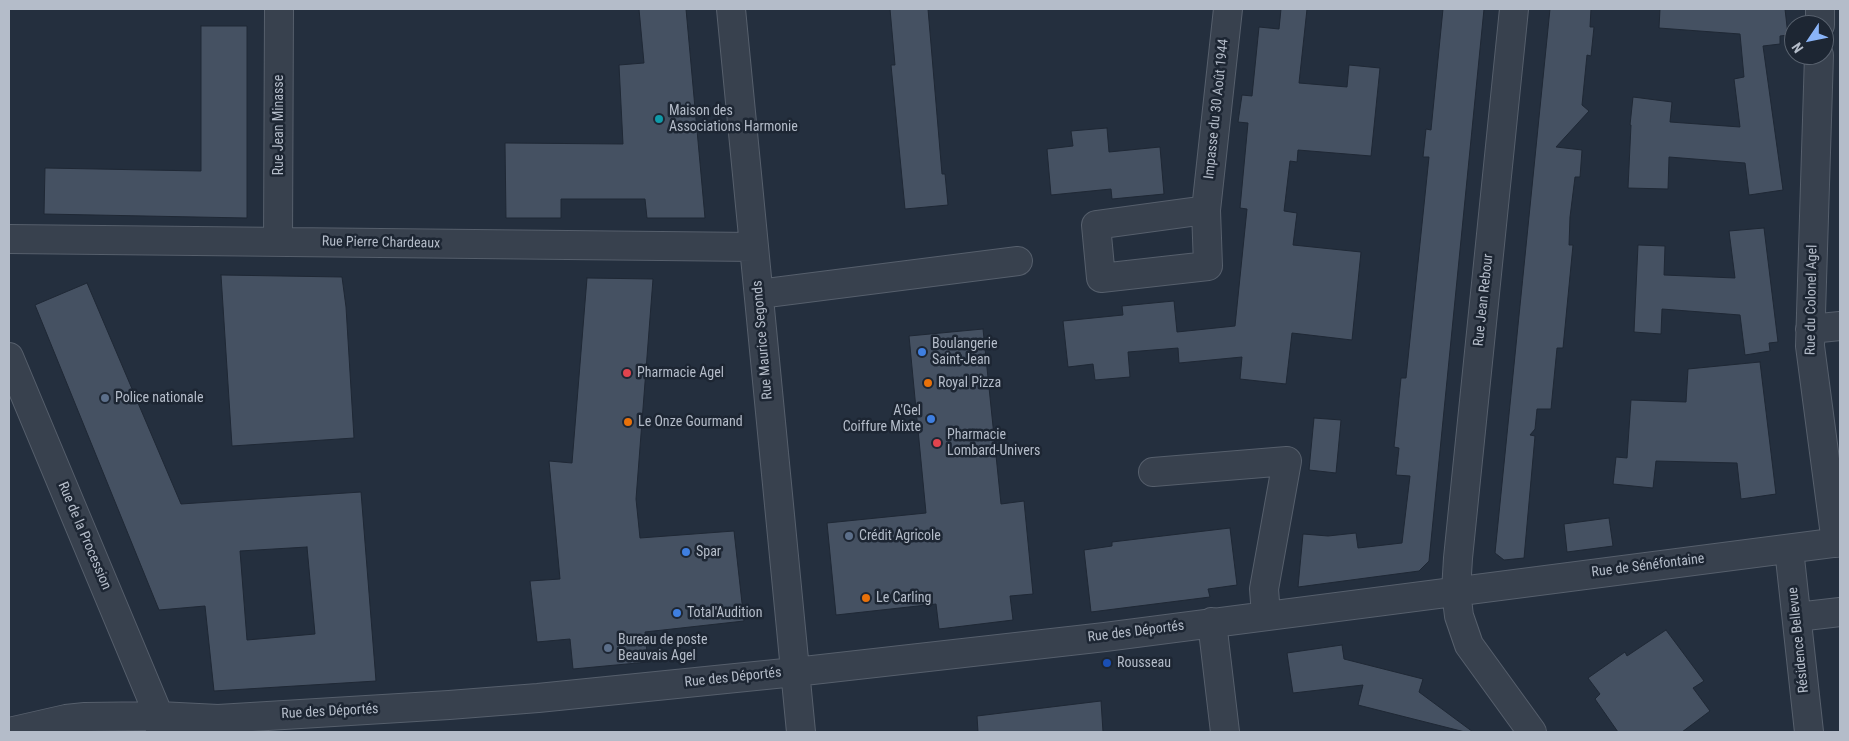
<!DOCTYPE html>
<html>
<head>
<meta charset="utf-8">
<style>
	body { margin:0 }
	#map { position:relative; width:1849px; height:741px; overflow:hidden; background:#242f3e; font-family:"Roboto Condensed",sans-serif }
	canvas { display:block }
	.frame { position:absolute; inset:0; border:10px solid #b4bcc9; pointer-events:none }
	.north { position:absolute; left:1784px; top:15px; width:50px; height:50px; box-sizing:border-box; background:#1d2633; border:1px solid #59626f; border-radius:50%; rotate:236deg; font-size:14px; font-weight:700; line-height:20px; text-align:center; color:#b4bcc9 }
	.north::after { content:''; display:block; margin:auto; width:18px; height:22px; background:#8ab4f8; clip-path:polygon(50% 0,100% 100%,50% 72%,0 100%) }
</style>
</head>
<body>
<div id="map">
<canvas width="1849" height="741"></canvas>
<div class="frame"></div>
<div class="north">N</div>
</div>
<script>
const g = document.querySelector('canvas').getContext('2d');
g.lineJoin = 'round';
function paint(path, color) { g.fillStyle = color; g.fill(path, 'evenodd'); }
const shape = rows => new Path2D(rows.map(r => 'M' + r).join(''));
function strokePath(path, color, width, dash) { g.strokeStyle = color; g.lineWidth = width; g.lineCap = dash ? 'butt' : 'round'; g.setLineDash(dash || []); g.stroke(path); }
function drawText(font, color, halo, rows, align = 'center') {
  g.font = font + ' "Roboto Condensed",sans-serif'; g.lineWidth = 5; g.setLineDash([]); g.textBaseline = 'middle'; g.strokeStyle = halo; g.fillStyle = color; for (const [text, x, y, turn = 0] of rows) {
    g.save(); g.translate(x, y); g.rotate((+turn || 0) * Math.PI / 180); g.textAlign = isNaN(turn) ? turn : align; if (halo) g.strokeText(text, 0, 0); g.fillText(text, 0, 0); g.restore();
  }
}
const building = shape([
	[639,9,686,9,705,218,647,218,645,199,561,199,561,218,506,218,505,143,623,144,619,65,644,63,639,9],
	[890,9,928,9,942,174,945,174,948,205,905,209,891,65,895,65,890,9],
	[1281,9,1307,9,1299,83,1347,87,1349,65,1380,68,1371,156,1298,150,1297,162,1290,161,1284,211,1297,213,1293,245,1361,252,1352,340,1292,333,1286,384,1240,379,1242,357,1179,363,1178,348,1128,352,1130,377,1095,380,1093,364,1068,367,1063,321,1123,315,1122,306,1174,301,1177,332,1235,326,1247,209,1240,208,1248,123,1238,122,1242,95,1252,96,1259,27,1279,29,1281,9],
	[1443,9,1484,9,1429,561,1419,571,1298,587,1303,534,1328,536,1356,533,1358,548,1402,543,1410,476,1396,475,1399,448,1394,447,1401,378,1406,378,1429,157,1423,157,1426,129,1431,130,1443,9],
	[1550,9,1591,9,1590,27,1594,27,1591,56,1587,55,1582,105,1589,111,1556,147,1582,150,1580,177,1575,177,1570,217,1569,245,1573,245,1563,348,1557,348,1551,409,1537,409,1535,429,1530,435,1535,436,1524,558,1504,560,1495,553,1550,9],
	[1660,9,1785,9,1788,35,1780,36,1780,44,1763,46,1783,190,1749,195,1745,163,1669,157,1668,189,1628,188,1631,125,1630,125,1633,97,1672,102,1670,122,1740,127,1734,79,1744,77,1740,34,1659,28,1660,9],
	[201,26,247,26,247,218,44,214,45,168,201,171,201,26],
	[1107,128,1109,152,1160,147,1164,194,1112,199,1111,189,1051,195,1047,149,1073,146,1071,131,1107,128],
	[1764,228,1778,342,1769,343,1770,351,1745,355,1740,315,1662,309,1661,334,1634,332,1638,245,1665,246,1664,275,1735,278,1729,231,1764,228],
	[221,275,342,277,346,307,354,438,232,446,221,275],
	[587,278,653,279,636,499,640,538,734,531,744,621,645,632,648,662,573,669,570,639,537,642,530,581,560,579,549,461,572,463,587,278],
	[87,283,181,504,361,492,376,681,214,691,205,606,159,610,35,305,87,283],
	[307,547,315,634,247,640,240,551,307,547],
	[983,329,1001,504,1024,501,1033,594,1010,596,1013,620,939,629,936,604,836,615,827,523,926,513,909,336,983,329],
	[1760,362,1776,494,1741,499,1737,463,1656,461,1653,488,1613,484,1616,457,1627,458,1631,400,1686,402,1688,369,1760,362],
	[1314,418,1341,420,1336,473,1309,470,1314,418],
	[1609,518,1613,546,1567,552,1564,524,1609,518],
	[1230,528,1237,585,1208,589,1210,597,1091,612,1084,550,1112,546,1112,542,1230,528],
	[1666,630,1704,681,1693,688,1710,711,1682,732,1618,732,1595,699,1600,694,1588,678,1625,652,1627,656,1666,630],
	[1342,645,1344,659,1423,679,1419,692,1473,732,1465,732,1358,705,1363,685,1293,693,1287,653,1342,645],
	[1101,701,1103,732,978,732,977,716,1101,701]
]);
const minor = shape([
	[731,9,801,732],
	[1514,9,1458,558,1456,591,1459,616,1469,645,1532,732],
	[1820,25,1820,9],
	[1819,55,1810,346,1836,543],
	[1206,210,1096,225,1101,278,1208,266,1206,210,1228,9],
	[9,239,754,247],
	[278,242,279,9],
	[759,294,1018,261],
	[1810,329,1840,326],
	[9,357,159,716,160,731],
	[1153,472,1287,461,1264,589,1266,615],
	[1789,549,1809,732],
	[1797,617,1840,612],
	[1212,622,1225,732],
	[9,732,66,719,85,717,159,716,218,719,449,705,538,698,795,672,1105,637,1840,542]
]);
const markers = [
	[659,119,5,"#0f9aa8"],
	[922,352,5,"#3f7fe0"],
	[627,373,5,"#e0444e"],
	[928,383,5,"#e8710a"],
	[105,398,5,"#5c6f8a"],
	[931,419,5,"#3f7fe0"],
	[628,422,5,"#e8710a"],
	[937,443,5,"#e0444e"],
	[849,536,5,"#5c6f8a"],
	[686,552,5,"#3f7fe0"],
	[866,598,5,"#e8710a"],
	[677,613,5,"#3f7fe0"],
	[608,648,5,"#5c6f8a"],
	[1107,663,5,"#1a4fb4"]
];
const streetNames = [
	["Impasse du 30 Août 1944",1217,109,-84],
	["Rue Jean Minasse",279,125,-90],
	["Rue Pierre Chardeaux",381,243,1],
	["Rue Jean Rebour",1484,300,-84],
	["Rue du Colonel Agel",1812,300,-89],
	["Rue Maurice Segonds",763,340,-95],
	["Rue de la Procession",84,536,67],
	["Rue de Sénéfontaine",1648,566,-7],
	["Rue des Déportés",1136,632,-7],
	["Résidence Bellevue",1799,640,-96],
	["Rue des Déportés",733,678,-6],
	["Rue des Déportés",330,712,-3]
];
const poiNames = [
	["Maison des",669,111],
	["Associations Harmonie",669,127],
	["Boulangerie",932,344],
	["Saint-Jean",932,360],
	["Pharmacie Agel",637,373],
	["Royal Pizza",938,383],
	["Police nationale",115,398],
	["A'Gel",921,411,"right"],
	["Coiffure Mixte",921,427,"right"],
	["Le Onze Gourmand",638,422],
	["Pharmacie",947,435],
	["Lombard-Univers",947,451],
	["Crédit Agricole",859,536],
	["Spar",696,552],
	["Le Carling",876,598],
	["Total'Audition",687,613],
	["Bureau de poste",618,640],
	["Beauvais Agel",618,656],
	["Rousseau",1117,663]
];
paint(building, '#455162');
strokePath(building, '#1f2835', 1);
strokePath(minor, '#565f6c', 30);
strokePath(minor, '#38414e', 28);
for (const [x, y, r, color] of markers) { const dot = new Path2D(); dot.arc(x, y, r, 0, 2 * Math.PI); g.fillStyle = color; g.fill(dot); strokePath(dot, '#1d2633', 2); }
drawText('14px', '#b4bcc9', '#1d2633', streetNames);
drawText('14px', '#b4bcc9', '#1d2633', poiNames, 'left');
</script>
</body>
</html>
